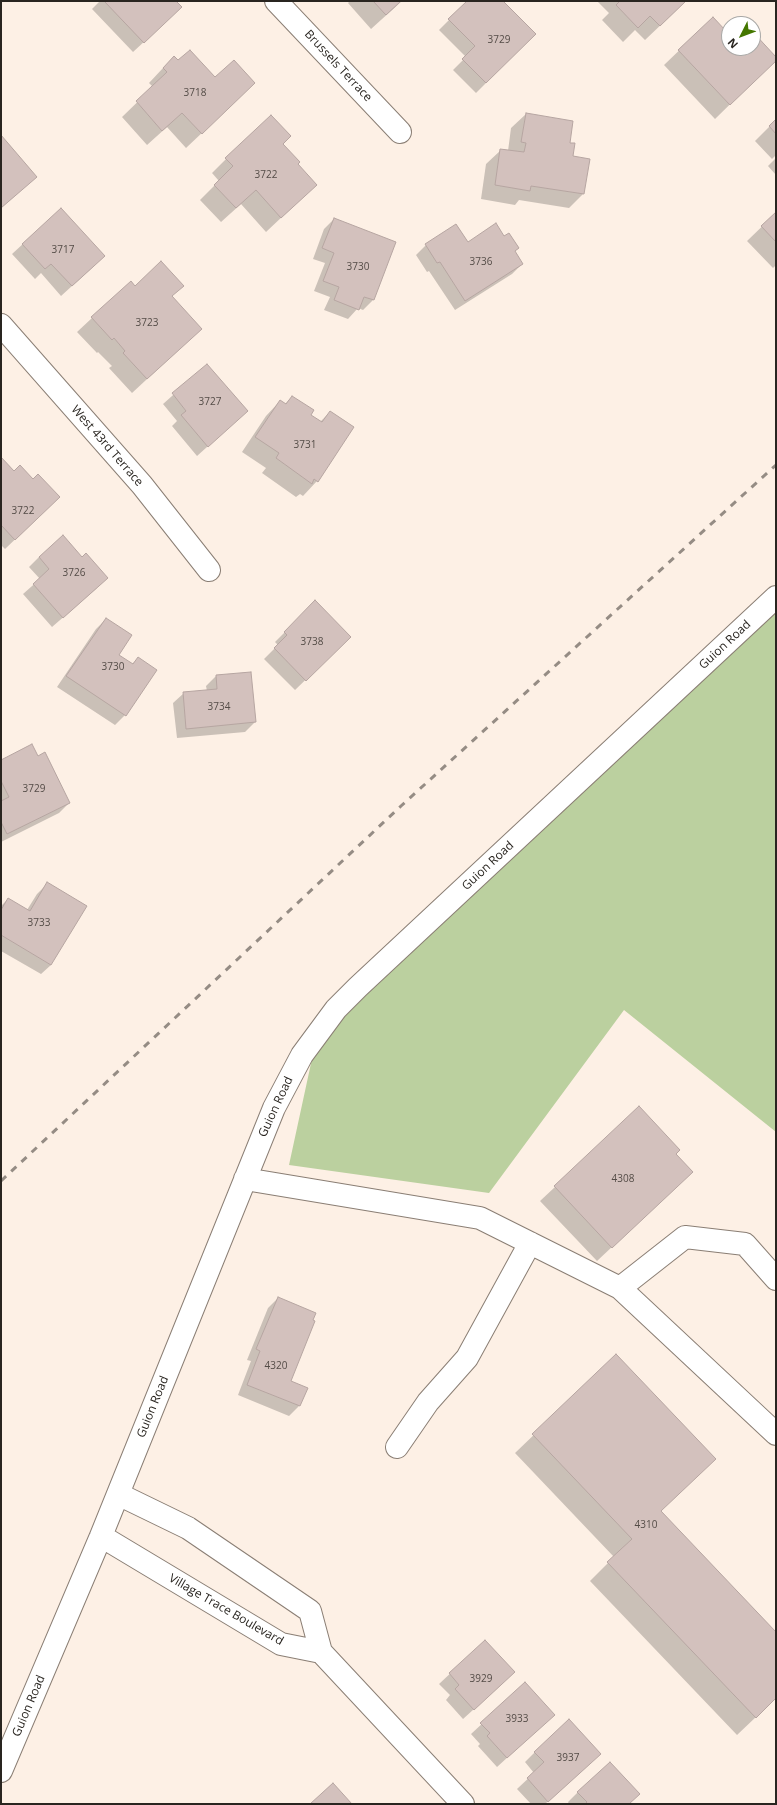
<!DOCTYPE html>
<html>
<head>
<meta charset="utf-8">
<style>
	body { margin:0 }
	#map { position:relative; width:777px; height:1805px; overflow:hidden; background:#fdf0e5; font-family:"Open Sans",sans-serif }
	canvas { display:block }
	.frame { position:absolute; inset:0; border:2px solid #292520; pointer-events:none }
	.north { position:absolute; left:721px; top:16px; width:40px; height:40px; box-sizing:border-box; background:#fff; border:1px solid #a9a8a6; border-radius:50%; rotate:228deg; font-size:11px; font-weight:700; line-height:16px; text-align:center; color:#292520 }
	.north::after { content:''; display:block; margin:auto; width:14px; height:18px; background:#470; clip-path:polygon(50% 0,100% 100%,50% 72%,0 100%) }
</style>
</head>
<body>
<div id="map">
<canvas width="777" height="1805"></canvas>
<div class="frame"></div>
<div class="north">N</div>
</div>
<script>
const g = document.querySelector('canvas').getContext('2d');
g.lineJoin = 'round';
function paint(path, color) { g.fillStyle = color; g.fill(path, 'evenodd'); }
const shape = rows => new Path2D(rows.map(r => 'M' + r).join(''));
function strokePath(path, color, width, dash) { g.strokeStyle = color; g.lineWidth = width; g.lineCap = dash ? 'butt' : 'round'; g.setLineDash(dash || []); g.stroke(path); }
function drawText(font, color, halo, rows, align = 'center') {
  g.font = font + ' "Open Sans",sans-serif'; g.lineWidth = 3.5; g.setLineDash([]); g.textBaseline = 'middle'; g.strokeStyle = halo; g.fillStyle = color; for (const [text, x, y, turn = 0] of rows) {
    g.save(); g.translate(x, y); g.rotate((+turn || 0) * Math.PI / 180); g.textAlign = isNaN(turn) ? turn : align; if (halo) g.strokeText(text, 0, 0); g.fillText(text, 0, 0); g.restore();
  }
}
const green = shape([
	[776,597,776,1132,624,1010,489,1193,289,1165,318,1031]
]);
const shadow = shape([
	[100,1,175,1,171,17,133,52,92,9],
	[350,1,402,1,371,29,348,3],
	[468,1,502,1,535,34,476,93,453,70,466,57,439,30],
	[597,1,686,1,645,40,635,30,623,42,602,20,609,13],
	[713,18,726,32,729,29,729,48,753,48,753,33,776,58,762,73,715,119,664,65],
	[178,62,215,79,240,97,186,148,167,127,147,145,122,117,153,87,149,83,163,68],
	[526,114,569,143,583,194,569,208,519,200,515,205,481,199,486,164,501,150,508,151,511,128],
	[776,120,776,155,772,159,755,141],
	[1,136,36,177,1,208],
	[282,144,297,164,301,199,266,232,241,204,221,222,200,200,219,181,212,173,226,159],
	[776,158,776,175,768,166],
	[61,209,94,266,61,296,41,273,35,279,12,254],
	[776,213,776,265,773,268,747,241],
	[334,219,395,242,373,300,363,310,358,308,348,319,324,310,330,297,314,291,325,263,313,259,324,229],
	[504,237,518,248,514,252,522,264,512,274,455,310,429,271,427,272,416,255,426,245,467,243],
	[135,287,171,297,201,329,132,393,109,368,112,366,98,352,97,353,77,332,92,318],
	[207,365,236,421,197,456,172,426,177,421,163,404],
	[292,397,309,415,320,422,330,412,317,481,303,496,300,494,296,497,262,473,266,468,242,452,266,416,280,401,285,404],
	[1,459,49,507,5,549,1,545],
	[39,557,97,588,52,627,23,594,40,579,29,567],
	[315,602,350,637,295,690,264,659,278,645,275,642],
	[106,619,117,655,131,665,138,658,125,715,115,725,57,687,96,629],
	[216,676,255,722,245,732,177,738,173,703,184,693,207,691,206,686],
	[38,757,69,803,59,813,1,842,1,761],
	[47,884,51,965,41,974,1,951,1,906,8,899,27,910,37,894],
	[677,1186,597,1261,540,1201,555,1187],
	[278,1298,311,1320,289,1381,299,1406,289,1416,238,1395,251,1361,247,1360,268,1308],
	[616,1356,660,1511,776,1633,776,1698,737,1735,590,1581,614,1557,515,1453],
	[485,1641,504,1682,463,1719,446,1700,450,1695,439,1684],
	[525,1684,543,1725,497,1767,478,1746,480,1744,471,1734],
	[535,1752,590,1763,545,1804,531,1804,517,1789,534,1773,525,1762],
	[578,1792,629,1804,569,1804,568,1802]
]);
const building = shape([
	[104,1,176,1,182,7,144,43,104,1],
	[373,1,401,1,386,15,373,1],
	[467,1,503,1,536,34,486,83,462,59,475,46,448,19,467,1],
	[620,1,686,1,660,26,650,16,638,28,616,5,620,1],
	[713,17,726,31,729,28,729,48,753,48,753,32,776,57,776,61,730,105,678,50,713,17],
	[190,50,215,77,234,60,255,83,202,134,182,113,162,131,136,101,167,72,163,68,174,56,178,60,190,50],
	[526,113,573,121,570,143,575,143,573,156,590,159,584,194,531,186,530,191,495,185,500,149,524,152,526,143,521,142,526,113],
	[271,115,291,136,283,144,300,162,298,164,317,185,281,218,256,190,236,208,214,185,233,166,225,158,271,115],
	[776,119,776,134,769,126,776,119],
	[1,135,37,177,1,208,1,135],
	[61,208,105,256,72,286,51,264,45,269,22,244,61,208],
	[776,212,776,242,761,226,776,212],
	[334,218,396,242,374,300,364,297,359,310,334,300,339,287,323,281,334,253,322,248,334,218],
	[496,223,504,236,509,233,519,248,515,251,523,264,465,301,440,262,437,263,425,244,456,224,468,242,496,223],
	[161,261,184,286,172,296,202,329,147,379,123,353,125,351,114,338,112,340,91,317,131,281,135,286,161,261],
	[207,364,248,411,208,447,181,415,186,411,172,393,207,364],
	[292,396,314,410,311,415,322,422,330,411,354,427,318,482,314,479,312,484,276,458,279,453,255,437,280,400,286,404,292,396],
	[1,457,14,471,20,465,33,479,38,474,60,497,15,540,1,525,1,457],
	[63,535,82,557,86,553,108,578,63,618,33,584,49,569,39,557,63,535],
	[315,600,351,637,306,681,274,648,287,635,284,632,315,600],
	[106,618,132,635,119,655,133,664,138,657,157,670,126,716,66,676,106,618],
	[251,672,256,722,186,729,183,692,217,689,216,675,251,672],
	[32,744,38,756,45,752,70,803,7,834,1,822,1,801,9,797,1,781,1,760,32,744],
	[47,882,87,906,51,965,1,935,1,910,8,898,30,911,47,882],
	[639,1106,680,1150,676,1154,693,1172,612,1248,554,1186,639,1106],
	[278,1297,316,1313,313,1320,315,1321,291,1381,308,1388,300,1406,247,1385,260,1351,256,1349,278,1297],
	[616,1354,716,1459,661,1511,776,1632,776,1698,756,1718,607,1562,632,1539,532,1434,616,1354],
	[485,1640,515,1672,474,1710,455,1689,459,1685,449,1673,485,1640],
	[525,1682,555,1715,507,1758,487,1736,490,1733,480,1723,525,1682],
	[569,1719,601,1754,548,1802,527,1778,544,1762,534,1752,569,1719],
	[610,1762,640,1794,629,1804,585,1804,587,1802,577,1792,610,1762],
	[333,1783,352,1804,310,1804,333,1783]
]);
const minor = shape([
	[276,1,400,132],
	[1,325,142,485,209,570],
	[245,1179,480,1218,620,1288,776,1434],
	[620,1288,685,1237,745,1244,776,1279],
	[397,1447,428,1402,467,1358,530,1243],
	[118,1494,188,1528,310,1611,321,1652],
	[101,1536,281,1644,321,1652,463,1804],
	[1,1771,101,1536,274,1108,302,1055,336,1009,358,987,776,597]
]);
const rail = shape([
	[1,1181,401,806,776,465]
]);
const numberNames = [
	["3729",499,40],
	["3718",195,93],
	["3722",266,175],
	["3717",63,250],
	["3736",481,262],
	["3730",358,267],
	["3723",147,323],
	["3727",210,402],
	["3731",305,445],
	["3722",23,511],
	["3726",74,573],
	["3738",312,642],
	["3730",113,667],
	["3734",219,707],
	["3729",34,789],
	["3733",39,923],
	["4308",623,1179],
	["4320",276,1366],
	["4310",646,1525],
	["3929",481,1679],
	["3933",517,1719],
	["3937",568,1758]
];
const streetNames = [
	["Brussels Terrace",338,66,47],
	["West 43rd Terrace",107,446,49],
	["Guion Road",725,645,-43],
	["Guion Road",488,866,-43],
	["Guion Road",276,1107,-65],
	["Guion Road",153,1407,-68],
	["Village Trace Boulevard",226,1610,30],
	["Guion Road",29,1706,-67]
];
paint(green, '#bbd09f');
paint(shadow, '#0003');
paint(building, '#d3c1bd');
strokePath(building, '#b6a5a1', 1);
strokePath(minor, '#8a7e74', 24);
strokePath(minor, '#fff', 22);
strokePath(rail, '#958c84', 3, [7, 7]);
drawText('10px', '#544c47', null, numberNames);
drawText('12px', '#292520', '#fff', streetNames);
</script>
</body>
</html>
